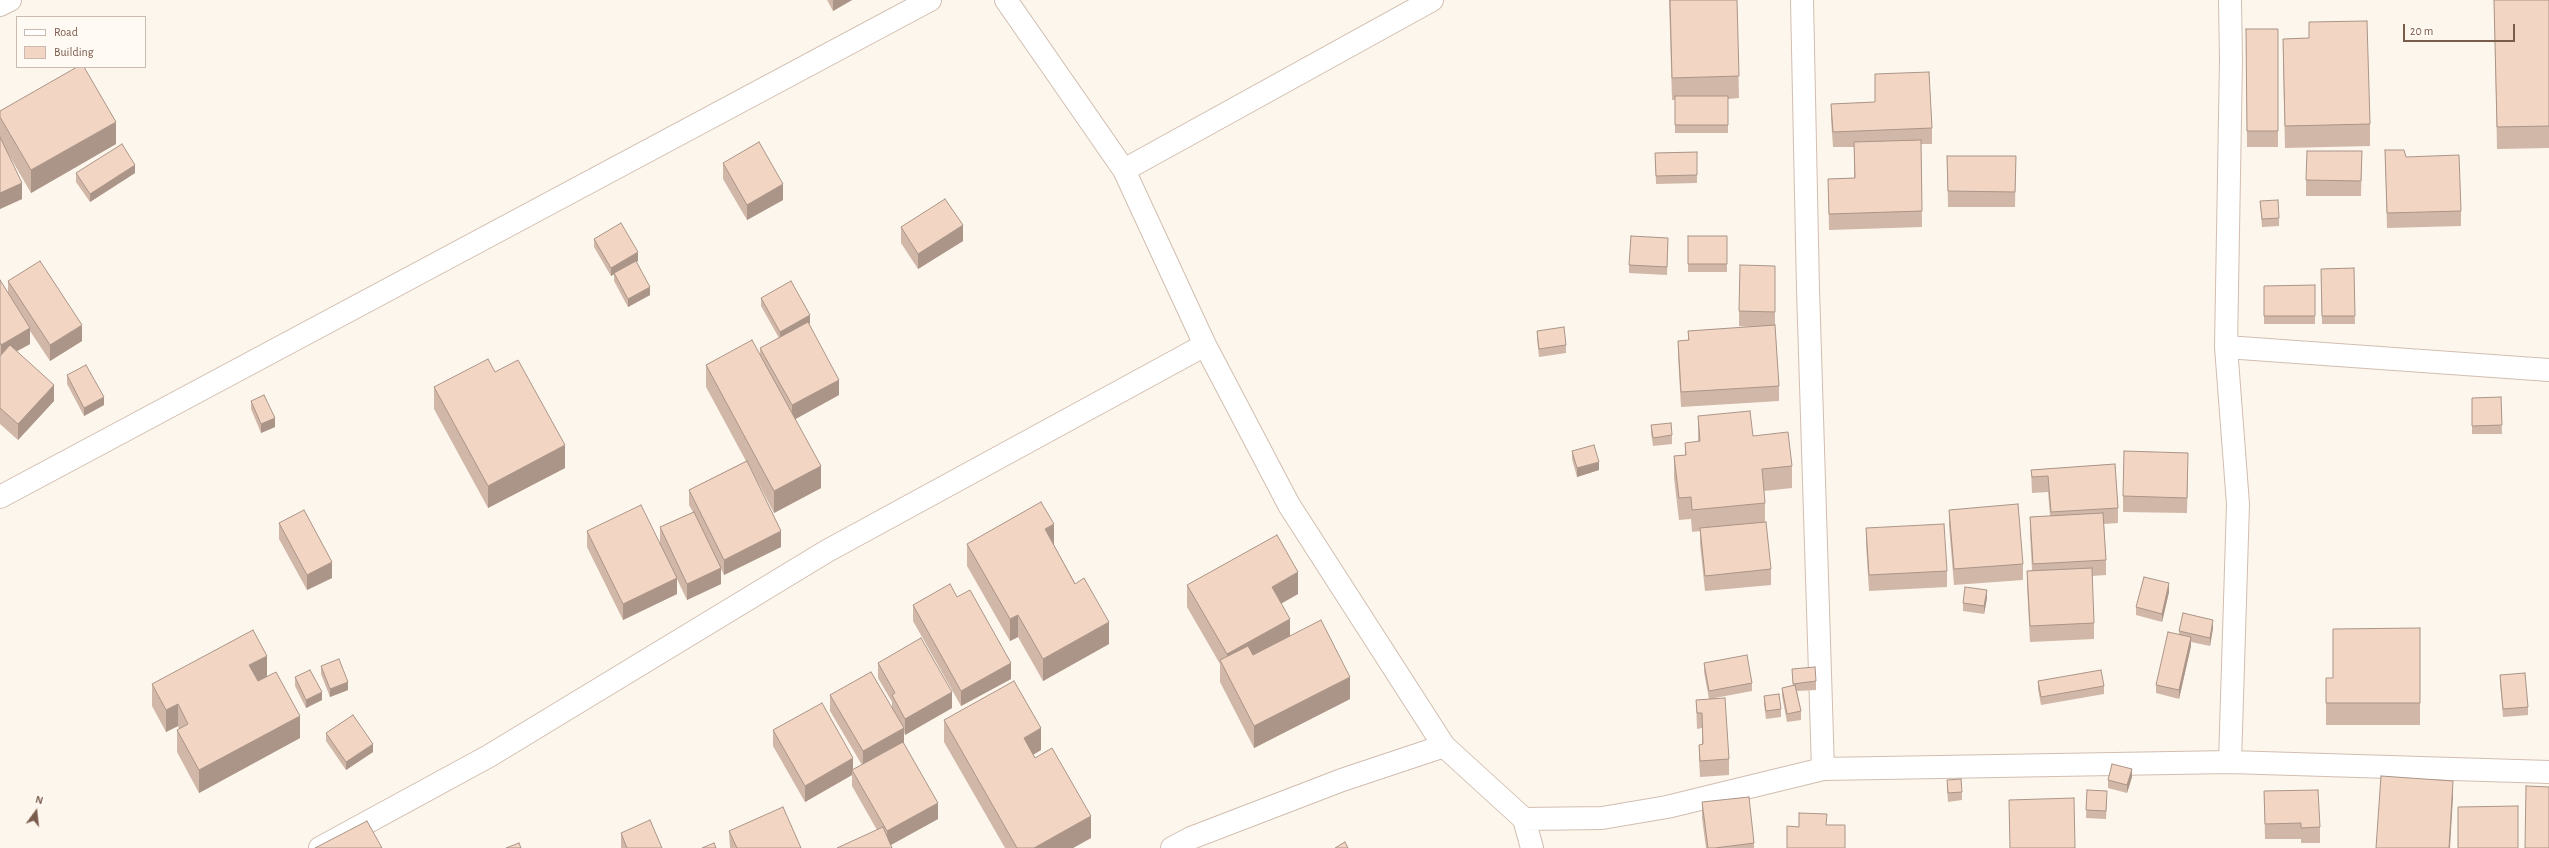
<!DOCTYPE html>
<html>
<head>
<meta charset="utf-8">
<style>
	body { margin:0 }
	#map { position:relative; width:2549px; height:848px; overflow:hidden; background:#fdf6ec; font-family:"Alegreya Sans",sans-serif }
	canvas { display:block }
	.legend { position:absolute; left:16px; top:16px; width:130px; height:52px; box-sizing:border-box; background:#fffaf3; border:1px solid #cabbb1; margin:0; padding:5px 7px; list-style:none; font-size:12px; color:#7a5c4d }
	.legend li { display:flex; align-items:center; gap:8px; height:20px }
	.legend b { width:20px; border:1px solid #cabbb1 }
	.north { position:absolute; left:16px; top:792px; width:40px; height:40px; -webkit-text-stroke:3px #fffaf3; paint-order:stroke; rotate:15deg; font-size:11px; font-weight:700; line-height:16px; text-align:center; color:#7a5c4d }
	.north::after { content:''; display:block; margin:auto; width:14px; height:18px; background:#7a5c4d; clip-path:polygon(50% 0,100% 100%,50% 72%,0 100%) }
	.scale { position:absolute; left:2403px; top:24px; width:112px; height:18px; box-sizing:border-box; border:2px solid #7a5c4d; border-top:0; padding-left:5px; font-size:12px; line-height:14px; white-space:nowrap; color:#7a5c4d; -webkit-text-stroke:3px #fffaf3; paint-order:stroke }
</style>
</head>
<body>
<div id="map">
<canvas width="2549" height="848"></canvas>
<ul class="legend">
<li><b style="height:5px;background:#fff"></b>Road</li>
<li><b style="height:11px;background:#f3d5c3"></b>Building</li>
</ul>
<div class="north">N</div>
<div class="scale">20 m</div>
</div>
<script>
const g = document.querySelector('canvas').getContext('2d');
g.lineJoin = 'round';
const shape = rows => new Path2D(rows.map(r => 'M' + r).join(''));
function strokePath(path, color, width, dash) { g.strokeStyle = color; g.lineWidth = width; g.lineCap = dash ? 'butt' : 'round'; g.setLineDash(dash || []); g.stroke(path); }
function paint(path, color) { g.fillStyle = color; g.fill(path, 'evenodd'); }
const street = shape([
	[1006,0,1124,170,1205,345,1289,505,1444,746,1524,819,1602,818,1667,807,1823,769,2230,762,2549,772],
	[1802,0,1808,289,1823,769],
	[0,5,10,0],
	[1124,170,1432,0],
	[2226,347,2549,370],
	[0,497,930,0],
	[2230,762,2238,504,2226,347,2231,60,2230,0],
	[1524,819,1532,848],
	[320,848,489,756,827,551,1205,345],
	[1172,848,1191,838,1342,780,1444,746]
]);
const wall = shape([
	[827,0,852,0,833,11],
	[1669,0,1737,0,1739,98,1728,99,1728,133,1675,133,1675,100,1672,100],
	[2494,0,2549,0,2549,148,2497,149],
	[2309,22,2370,124,2370,146,2285,148,2283,61,2283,39,2309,38],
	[2246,29,2278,29,2278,147,2247,147],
	[1875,74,1932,128,1932,144,1921,144,1922,227,1829,230,1828,179,1854,178,1854,147,1833,147,1831,119,1831,104,1875,102],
	[0,111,116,144,31,193,6,150,22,199,0,209],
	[2385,150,2406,157,2461,211,2461,226,2387,228],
	[2362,151,2361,196,2306,196,2306,180],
	[1697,152,1697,183,1656,184,1655,153],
	[1947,156,2016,156,2015,207,1948,207],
	[723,163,783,200,747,220,723,179],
	[76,173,135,173,90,202,76,182],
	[2260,201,2279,218,2279,226,2262,227],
	[901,227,963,241,918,269,901,243],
	[1688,236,1727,236,1727,272,1688,272],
	[1668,238,1667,275,1629,273,1629,265],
	[594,239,638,261,636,262,650,295,628,307,614,281,614,274,611,276,594,247],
	[1775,266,1775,325,1779,386,1779,401,1681,407,1678,356,1678,341,1688,340,1688,331,1752,327,1739,326,1739,311],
	[2354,268,2355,324,2322,324,2321,269],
	[0,280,8,293,8,281,82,341,50,361,30,331,30,344,17,351,54,401,18,440,0,424],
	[2315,285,2315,324,2264,324,2264,286],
	[761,298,810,323,809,324,839,395,795,419,821,488,774,513,750,467,781,547,724,575,721,569,721,584,687,600,677,579,677,594,623,620,587,547,587,531,660,543,660,527,693,512,689,505,689,490,746,461,706,387,706,365,760,355,760,348,779,338,761,306],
	[1537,331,1566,345,1566,353,1539,357,1537,339],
	[495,372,565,468,488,508,434,409,434,387],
	[67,375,104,405,84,416,67,384],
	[2501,397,2502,434,2472,434,2472,406],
	[251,401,275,427,261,433,251,409],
	[1698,416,1753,436,1792,466,1792,488,1764,491,1765,503,1765,522,1771,569,1771,585,1705,591,1700,544,1700,531,1692,532,1691,519,1679,520,1674,478,1674,456,1685,455,1685,443,1698,442],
	[1651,425,1672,435,1672,444,1653,446,1651,433],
	[1572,451,1599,470,1577,477,1572,459],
	[2115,464,2118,508,2118,523,2104,524,2106,560,2106,575,2092,576,2094,623,2094,639,2030,642,2027,586,2027,571,2032,570,2030,533,2030,517,2050,516,2048,492,2032,493,2031,470],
	[2188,468,2187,513,2123,512,2123,496],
	[1949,510,2023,564,2023,580,1954,585,1949,526],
	[279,523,332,578,307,590,279,539],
	[1866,528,1947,571,1947,587,1869,591,1866,544],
	[967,544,1054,545,1109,644,1043,681,1018,637,1010,641,967,566],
	[1187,585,1298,594,1281,603,1290,636,1350,699,1254,748,1220,682,1220,664,1187,607],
	[2169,592,2162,622,2136,615,2136,607],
	[957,597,1011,679,961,706,913,621,913,605],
	[1987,598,1984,614,1963,611,1963,603],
	[2213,628,2210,646,2191,642,2191,646,2179,699,2156,693,2156,685,2179,635,2179,631],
	[2420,628,2420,725,2326,725,2326,678,2333,678],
	[878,663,952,708,905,735,904,732,904,744,938,819,891,845,877,830,852,786,852,775,805,802,773,746,773,730,853,770,862,765,830,711,830,695,892,707,892,702,878,678],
	[1704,663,1752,683,1752,691,1715,698,1729,759,1729,775,1700,777,1699,760,1699,745,1702,744,1702,728,1697,729,1696,700,1709,699,1704,672],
	[321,666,348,690,330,697,321,674],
	[1792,669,1816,681,1816,690,1797,691,1801,711,1801,720,1787,722,1782,696,1782,688,1793,685],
	[2500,675,2528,707,2528,715,2503,717,2500,683],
	[267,676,300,738,199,793,177,752,177,730,179,729,178,726,166,732,152,706,152,684],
	[295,677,322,700,306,708,295,686],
	[2038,681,2104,686,2104,694,2041,705,2038,689],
	[1764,696,1781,709,1781,717,1766,719,1764,704],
	[944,720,1041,750,1033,755,1091,838,1073,848,1005,848,944,742],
	[326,733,373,752,346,770,326,741],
	[2132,777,2127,793,2108,788,2108,780],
	[1947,780,1962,792,1962,800,1948,802,1947,788],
	[2087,790,2107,799,2106,819,2086,818],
	[2264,791,2320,827,2320,843,2301,843,2301,839,2265,839],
	[1702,802,1754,843,1754,848,1706,848,1702,818],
	[729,831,801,848,730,848],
	[621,833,662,848,621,848]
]);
const shadedWall = shape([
	[833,0,852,0,833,11],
	[116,122,116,144,31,193,31,170],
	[135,165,135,173,90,202,90,194],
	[22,183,22,199,0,209,0,193],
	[783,184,783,200,747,220,747,205],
	[963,225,963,241,918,269,918,254],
	[638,252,638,261,611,276,611,268],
	[650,287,650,295,628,307,628,299],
	[810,315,810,323,780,340,780,332],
	[82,325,82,341,50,361,50,345],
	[30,328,30,344,1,360,1,345],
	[839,380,839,395,792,421,792,405],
	[54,385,54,401,18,440,18,424],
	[104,397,104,405,84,416,84,408],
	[275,418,275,427,261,433,261,424],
	[565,445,565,468,488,508,488,486],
	[1599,462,1599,470,1577,477,1577,468],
	[821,466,821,488,774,513,774,491],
	[1054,524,1054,546,1045,529],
	[781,531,781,547,724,575,724,560],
	[332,562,332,578,307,590,307,575],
	[721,568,721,584,687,600,687,584],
	[1298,572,1298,594,1272,609,1272,587],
	[677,578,677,594,623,620,623,604],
	[2169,583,2169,592,2162,622,2162,614],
	[1987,590,1987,598,1984,614,1984,606],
	[1018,615,1018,637,1010,641,1010,619],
	[1290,619,1290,641,1227,673,1227,654],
	[2213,620,2213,628,2210,646,2210,638],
	[1109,622,1109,644,1043,681,1043,659],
	[2191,637,2191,646,2179,699,2179,690],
	[267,656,267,678,249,687,249,665],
	[1011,663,1011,679,961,706,961,691],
	[1350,677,1350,699,1254,748,1254,726],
	[348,682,348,690,330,697,330,689],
	[322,692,322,700,306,708,306,700],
	[952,692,952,708,905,735,905,719],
	[178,704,178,726,166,732,166,710],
	[300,716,300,738,199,793,199,770],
	[904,728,904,744,863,767,863,751],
	[1041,728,1041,750,1024,760,1024,738],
	[373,744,373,752,346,770,346,762],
	[853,758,853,772,852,770,852,775,805,802,805,786],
	[2132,769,2132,777,2127,793,2127,785],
	[2453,781,2453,797,2450,848,2449,848],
	[938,803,938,819,887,847,887,831],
	[1091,816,1091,838,1073,848,1034,848]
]);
const building = shape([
	[1670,0,1737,0,1739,76,1672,78,1670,0],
	[2494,0,2549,0,2549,126,2497,127,2494,0],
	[2367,21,2370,124,2285,126,2283,39,2309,38,2309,22,2367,21],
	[2246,29,2278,29,2278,131,2247,131,2246,29],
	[77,67,84,67,116,122,31,170,0,117,0,111,77,67],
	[1929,72,1932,128,1833,132,1831,104,1875,102,1875,74,1929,72],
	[1675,96,1728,96,1728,125,1675,125,1675,96],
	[0,137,22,183,0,193,0,137],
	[1921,140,1922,211,1829,214,1828,179,1855,178,1854,142,1921,140],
	[759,142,783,184,747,205,723,163,759,142],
	[122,144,135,165,90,194,76,173,122,144],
	[2385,150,2404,150,2406,157,2459,155,2461,211,2387,213,2385,150],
	[2307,151,2362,151,2361,181,2306,180,2307,151],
	[1697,152,1697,175,1656,176,1655,153,1697,152],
	[1947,156,2016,156,2015,192,1948,191,1947,156],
	[945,199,963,225,918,254,901,227,945,199],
	[2278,200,2279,218,2262,219,2260,201,2278,200],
	[621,223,638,252,611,268,594,239,621,223],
	[1631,236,1668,238,1667,267,1629,265,1631,236],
	[1688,236,1727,236,1727,264,1688,264,1688,236],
	[40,261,82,325,50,345,8,281,40,261],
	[636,261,650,287,628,299,614,273,636,261],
	[1740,265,1775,266,1775,312,1739,311,1740,265],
	[2354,268,2355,316,2322,316,2321,269,2354,268],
	[0,280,30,328,1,345,0,342,0,280],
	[791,281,810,315,780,332,761,298,791,281],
	[2315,285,2315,316,2264,316,2264,286,2315,285],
	[808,322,839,380,792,405,760,348,808,322],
	[1775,325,1779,386,1681,392,1678,341,1689,340,1688,331,1775,325],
	[1564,327,1566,345,1539,349,1537,331,1564,327],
	[752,340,821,466,774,491,706,365,752,340],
	[10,345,54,385,18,424,0,408,0,356,10,345],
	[488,359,495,372,518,360,565,445,488,486,434,387,488,359],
	[86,365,104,397,84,408,67,375,86,365],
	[264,395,275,418,261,424,251,401,264,395],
	[2501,397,2502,425,2472,426,2472,398,2501,397],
	[1750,411,1753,436,1788,432,1792,466,1762,469,1765,503,1692,510,1691,497,1679,498,1674,456,1686,455,1685,443,1700,441,1698,416,1750,411],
	[1671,423,1672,435,1653,438,1651,425,1671,423],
	[1594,445,1599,462,1577,468,1572,451,1594,445],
	[2124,451,2188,453,2187,498,2123,496,2124,451],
	[747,461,781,531,724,560,689,490,747,461],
	[2115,464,2118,508,2051,512,2048,476,2032,477,2031,470,2115,464],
	[1041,502,1054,524,1045,529,1075,584,1084,578,1109,622,1043,659,1018,615,1010,619,967,544,1041,502],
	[2018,504,2023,564,1954,569,1949,510,2018,504],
	[641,505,677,578,623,604,587,531,641,505],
	[304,510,332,562,307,575,279,523,304,510],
	[694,512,721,568,687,584,660,527,694,512],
	[2103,513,2106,560,2033,564,2030,517,2103,513],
	[1766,522,1771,569,1705,576,1700,528,1766,522],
	[1944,524,1947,571,1869,575,1866,528,1944,524],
	[1277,535,1298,572,1272,587,1290,619,1227,654,1187,585,1277,535],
	[2092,568,2094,623,2030,626,2027,571,2092,568],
	[2144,577,2169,583,2162,614,2136,607,2144,577],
	[950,584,957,597,970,590,1011,663,961,691,913,605,950,584],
	[1965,587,1987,590,1984,606,1963,603,1965,587],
	[2183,613,2213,620,2210,638,2179,631,2183,613],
	[1321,620,1350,677,1254,726,1220,660,1248,646,1253,655,1321,620],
	[2420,628,2420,703,2326,703,2326,678,2333,678,2333,629,2420,628],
	[253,630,267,656,249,665,258,681,276,672,300,716,199,770,177,730,188,724,178,704,166,710,152,684,253,630],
	[2168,632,2191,637,2179,690,2156,685,2168,632],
	[921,638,952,692,905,719,892,695,895,693,878,663,921,638],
	[1747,655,1752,683,1709,691,1704,663,1747,655],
	[339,659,348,682,330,689,321,666,339,659],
	[1815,667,1816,681,1793,684,1792,669,1815,667],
	[310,670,322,692,306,700,295,677,310,670],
	[2101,670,2104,686,2041,697,2038,681,2101,670],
	[871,672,904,728,863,751,830,695,871,672],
	[2525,673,2528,707,2503,709,2500,675,2525,673],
	[1014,681,1041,728,1024,738,1035,758,1052,748,1091,816,1034,848,1017,848,944,720,1014,681],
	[1795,685,1801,711,1787,714,1782,688,1795,685],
	[1779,694,1781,709,1766,711,1764,696,1779,694],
	[1725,698,1729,759,1700,761,1699,745,1703,744,1702,713,1697,713,1696,700,1725,698],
	[822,703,853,758,805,786,773,730,822,703],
	[353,715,373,744,346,762,326,733,353,715],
	[903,742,938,803,887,831,852,770,903,742],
	[2112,764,2132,769,2127,785,2108,780,2112,764],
	[2381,776,2453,781,2449,848,2376,848,2381,776],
	[1961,779,1962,792,1948,793,1947,780,1961,779],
	[2526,786,2549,787,2549,848,2525,848,2526,786],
	[2087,790,2107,791,2106,811,2086,810,2087,790],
	[2318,790,2320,827,2301,828,2301,823,2265,824,2264,791,2318,790],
	[1749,797,1754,843,1715,848,1708,848,1702,802,1749,797],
	[2074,798,2075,848,2010,848,2009,800,2074,798],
	[2518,806,2518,848,2458,848,2458,807,2518,806],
	[783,807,801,848,737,848,729,831,783,807],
	[1799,813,1827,814,1826,825,1845,825,1845,848,1787,848,1787,826,1799,827,1799,813],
	[650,820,662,848,627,848,621,833,650,820],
	[367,821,382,848,315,848,367,821],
	[883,827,892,848,837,848,883,827],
	[1345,842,1348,848,1335,848,1345,842],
	[519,843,521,848,506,848,519,843],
	[714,843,716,848,702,848,714,843]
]);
strokePath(street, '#d1beb0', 24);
strokePath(street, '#fff', 22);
paint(wall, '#d1b7a8');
paint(shadedWall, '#aa9588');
paint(building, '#f3d5c3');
strokePath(building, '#aa9588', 1);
</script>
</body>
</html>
